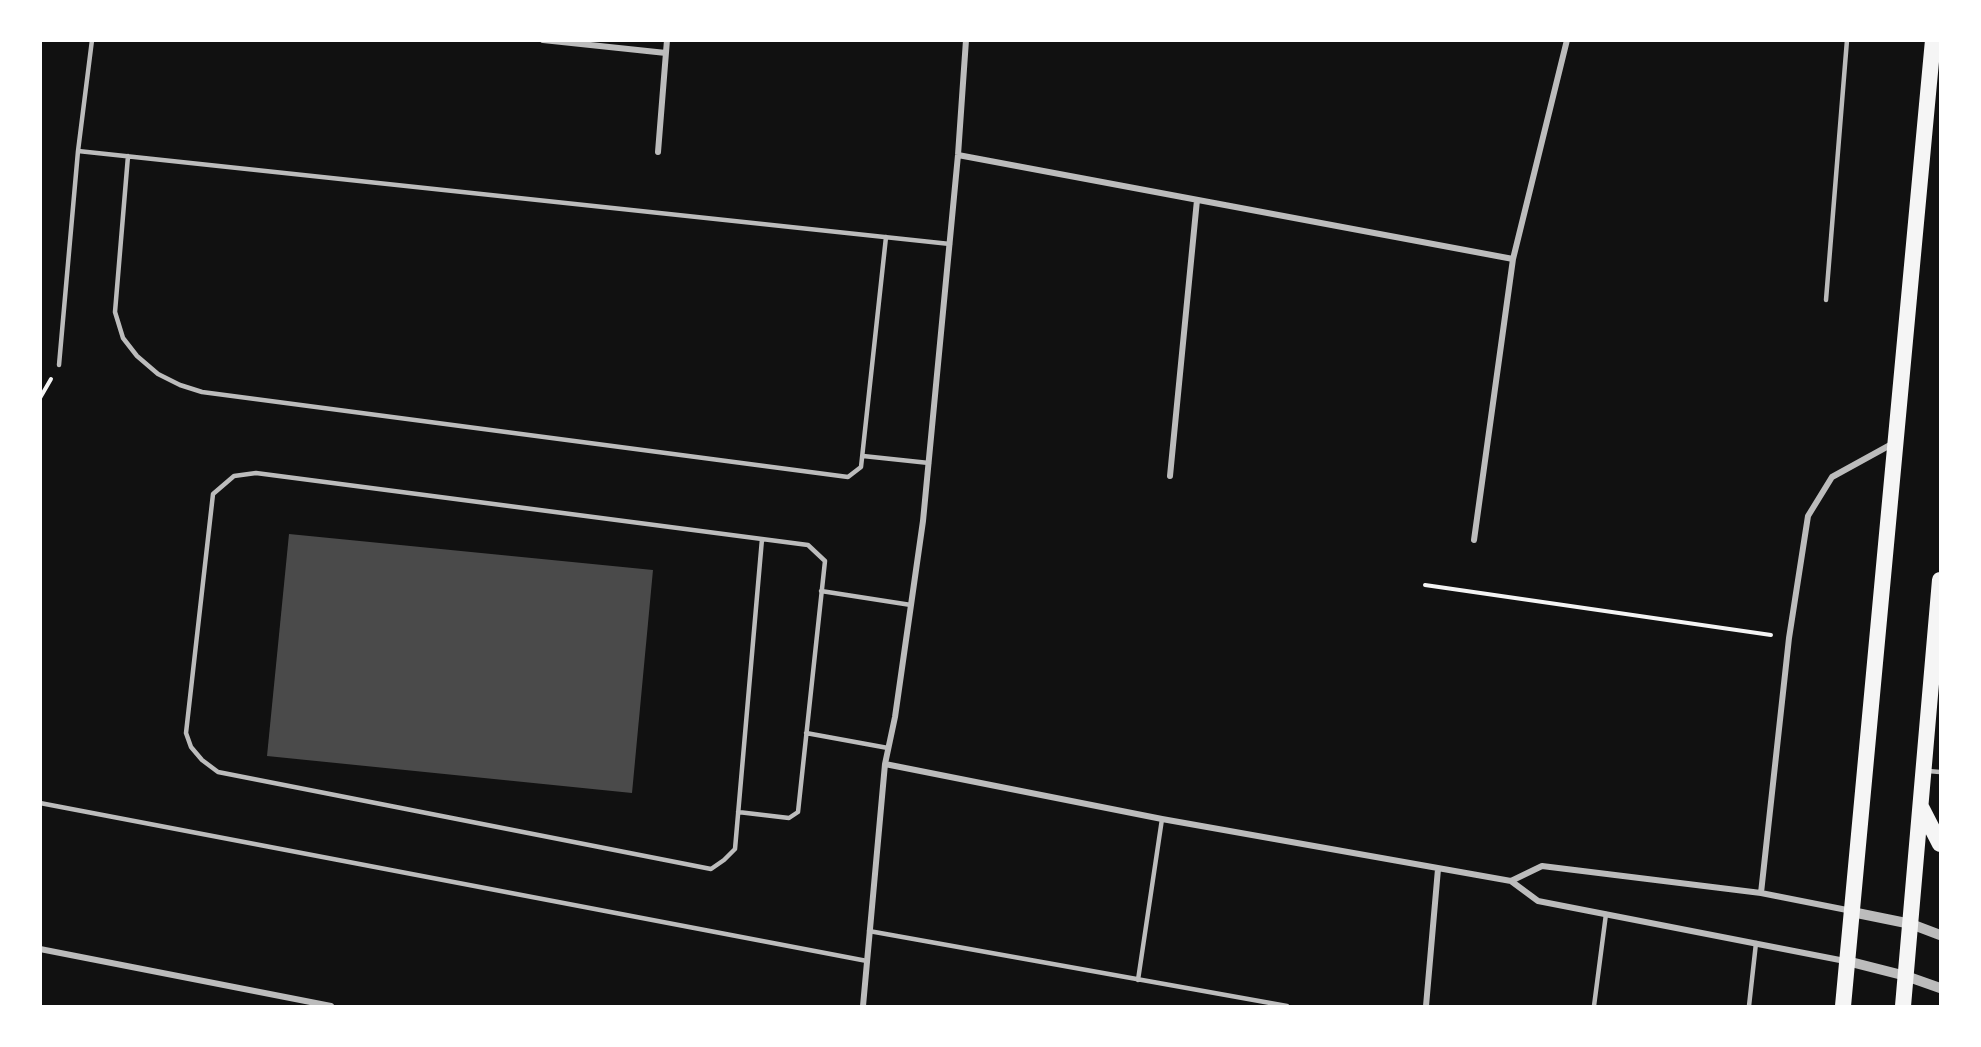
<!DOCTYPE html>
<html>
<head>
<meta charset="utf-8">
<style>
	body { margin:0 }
	#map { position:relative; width:1981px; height:1047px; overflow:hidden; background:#111; font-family:"Noto Sans",sans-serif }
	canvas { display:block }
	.frame { position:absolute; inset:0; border:42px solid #fff; pointer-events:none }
</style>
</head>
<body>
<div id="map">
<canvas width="1981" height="1047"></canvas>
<div class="frame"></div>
</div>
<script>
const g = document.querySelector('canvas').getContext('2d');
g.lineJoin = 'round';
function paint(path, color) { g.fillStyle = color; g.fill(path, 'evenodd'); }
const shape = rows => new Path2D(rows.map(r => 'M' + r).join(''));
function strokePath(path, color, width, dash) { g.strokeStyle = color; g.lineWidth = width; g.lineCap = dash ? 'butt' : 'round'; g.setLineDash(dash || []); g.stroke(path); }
const building = shape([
	[289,534,653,570,632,793,267,756]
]);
const path = shape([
	[40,398,51,379],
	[1425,585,1771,635]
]);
const service = shape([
	[78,151,950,244],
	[128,156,115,312,123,338,137,356,158,374,180,385,202,392,848,477,861,467,886,237],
	[1826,300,1847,40],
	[59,365,78,151,92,40],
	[863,456,929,463],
	[821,591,911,605],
	[806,733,888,748],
	[1928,771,1940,772],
	[40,803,867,961],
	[738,812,789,818,798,812,825,561,808,545,256,473,234,476,213,494,186,733,191,747,202,760,218,772,711,869,724,860,735,849,762,539],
	[869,931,1287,1006],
	[1138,980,1162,819],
	[1594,1006,1606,914],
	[1749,1006,1756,943]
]);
const minor = shape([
	[543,40,666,53],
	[658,152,667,40],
	[958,155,1513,259],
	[1170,476,1197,200],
	[1474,540,1513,259,1567,40],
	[885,764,1162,819,1511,881,1538,901,1845,961],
	[1511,881,1542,866,1761,893,1852,911],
	[1761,893,1789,638,1808,516,1832,477,1892,444],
	[40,949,331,1006],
	[863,1006,885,764,895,717,923,521,958,155,966,40],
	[1426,1006,1438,869]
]);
const tertiary = shape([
	[1852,912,1911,924,1940,935],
	[1847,961,1906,976,1940,988]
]);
const trunk = shape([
	[1921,807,1940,844],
	[1843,1006,1933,40],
	[1903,1006,1940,580]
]);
paint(building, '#4a4a4a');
strokePath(path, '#f5f5f5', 4);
strokePath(service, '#bcbcbc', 4.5);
strokePath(minor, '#bcbcbc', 6);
strokePath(tertiary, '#bcbcbc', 10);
strokePath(trunk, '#f5f5f5', 16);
</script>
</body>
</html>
